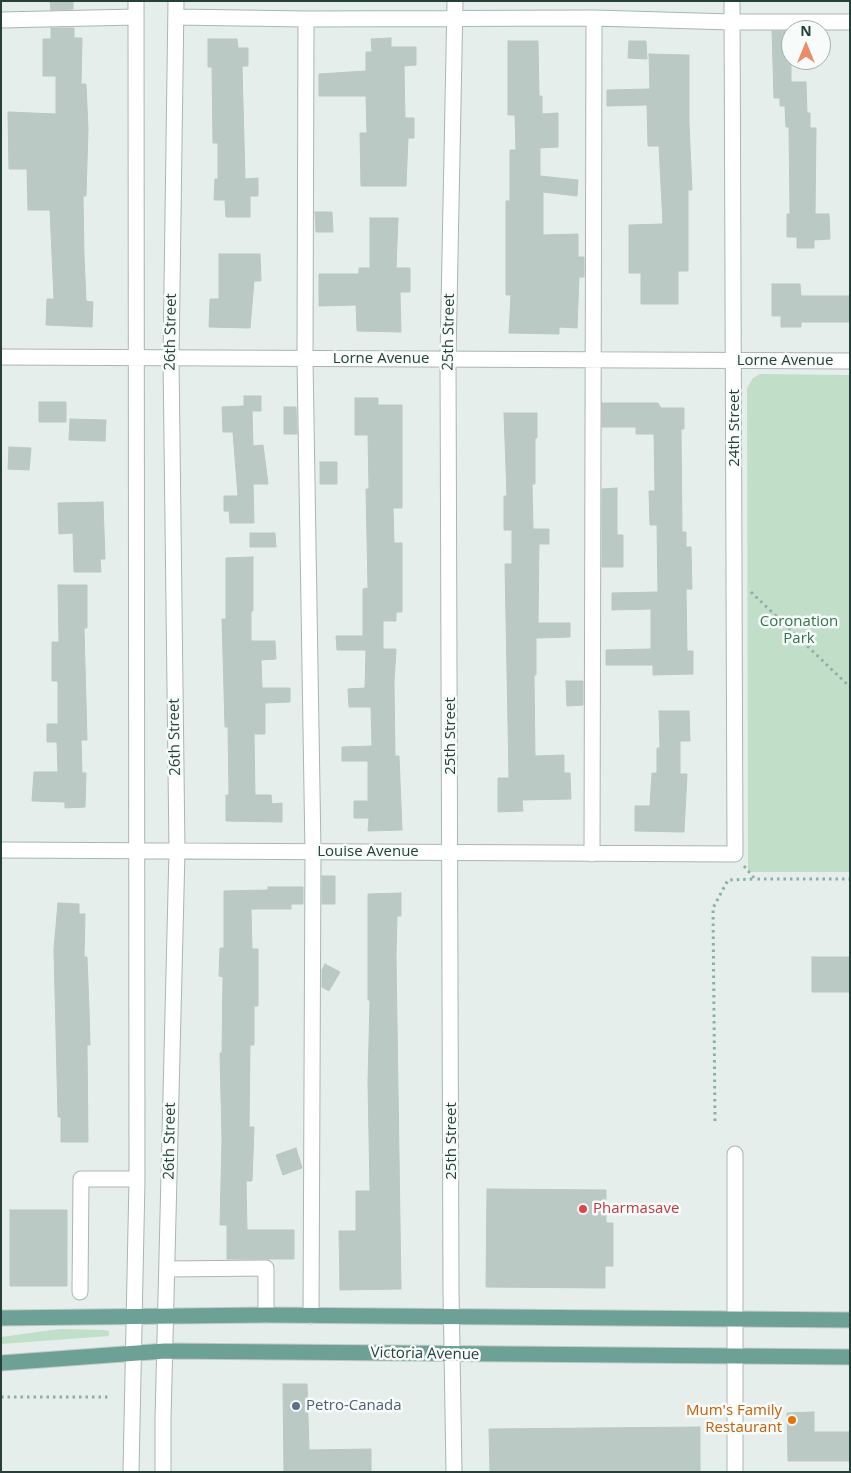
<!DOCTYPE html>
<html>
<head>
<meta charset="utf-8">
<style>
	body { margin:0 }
	#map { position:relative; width:851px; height:1473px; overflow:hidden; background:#e6eeeb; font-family:"Open Sans",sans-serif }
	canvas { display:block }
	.frame { position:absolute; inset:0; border:2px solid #264039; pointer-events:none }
	.north { position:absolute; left:781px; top:20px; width:50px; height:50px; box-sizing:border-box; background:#f7fbf9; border:1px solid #a3b0ac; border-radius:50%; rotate:0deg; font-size:14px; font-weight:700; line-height:20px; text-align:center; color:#264039 }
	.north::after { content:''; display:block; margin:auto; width:18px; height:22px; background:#eb8b68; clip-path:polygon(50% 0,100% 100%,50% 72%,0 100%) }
</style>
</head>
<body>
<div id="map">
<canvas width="851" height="1473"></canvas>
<div class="frame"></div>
<div class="north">N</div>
</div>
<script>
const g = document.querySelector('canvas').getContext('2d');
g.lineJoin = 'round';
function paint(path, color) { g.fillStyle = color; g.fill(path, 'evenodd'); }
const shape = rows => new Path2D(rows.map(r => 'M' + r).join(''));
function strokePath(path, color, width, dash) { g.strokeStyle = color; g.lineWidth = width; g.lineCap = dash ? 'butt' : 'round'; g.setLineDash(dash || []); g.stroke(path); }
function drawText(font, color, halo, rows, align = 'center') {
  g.font = font + ' "Open Sans",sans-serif'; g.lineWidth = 5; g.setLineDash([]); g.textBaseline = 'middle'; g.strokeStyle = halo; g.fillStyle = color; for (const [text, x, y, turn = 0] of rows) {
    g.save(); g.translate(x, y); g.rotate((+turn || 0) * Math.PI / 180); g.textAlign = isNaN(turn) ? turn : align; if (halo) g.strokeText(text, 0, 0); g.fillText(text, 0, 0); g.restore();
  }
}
const green = shape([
	[760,374,850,375,850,872,748,872,747,388,753,378],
	[60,1329,103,1330,109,1331,109,1336,1,1344,1,1337]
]);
const building = shape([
	[50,1,73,1,73,9,51,10,50,1],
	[51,28,74,28,74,38,82,38,81,84,86,84,88,129,86,196,83,196,84,256,86,301,93,302,92,327,46,325,47,299,54,299,50,210,28,210,27,169,9,169,8,112,56,114,56,76,43,76,43,39,51,39,51,28],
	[772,31,791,31,791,82,806,82,807,113,810,113,810,128,816,128,815,214,829,214,830,239,814,240,814,248,797,248,797,237,787,237,787,214,790,214,789,127,786,127,785,106,780,106,780,98,774,98,772,31],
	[391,38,391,47,416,47,416,65,404,66,405,118,414,118,414,138,408,138,406,186,361,186,360,133,367,133,366,96,319,96,319,74,366,71,366,52,372,52,371,39,391,38],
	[208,39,237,39,238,48,248,48,248,66,242,66,245,179,258,178,258,196,250,196,250,217,226,217,225,200,214,200,215,179,218,179,218,143,213,143,212,67,208,67,208,39],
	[508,41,538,41,539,96,542,96,542,114,558,113,558,147,540,148,540,176,578,180,577,196,543,192,543,235,578,234,578,257,584,257,584,277,579,277,577,328,559,327,559,334,509,333,511,295,506,295,506,201,510,201,510,150,516,150,515,115,508,115,508,41],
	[629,41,646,41,647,59,628,58,629,41],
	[649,54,689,55,689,124,692,190,688,190,688,271,678,271,678,304,641,304,641,273,629,273,629,225,663,224,659,146,648,146,647,105,607,106,607,90,650,89,649,54],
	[315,212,332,212,333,232,316,232,315,212],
	[370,218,398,218,396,268,410,268,410,292,400,292,401,332,357,331,356,305,319,306,319,274,359,274,359,268,370,268,370,218],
	[219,254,260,254,261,281,254,281,250,328,209,327,210,299,219,299,219,254],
	[772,284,800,284,801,296,850,296,850,322,801,322,801,327,781,327,781,316,772,316,772,284],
	[244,396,261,396,261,411,252,411,253,446,263,445,268,484,253,484,254,523,230,523,229,511,224,511,224,496,238,496,233,432,223,432,222,407,244,406,244,396],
	[355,398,378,398,378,405,402,405,402,508,393,508,394,543,402,543,402,612,396,612,396,621,383,621,383,649,396,649,394,682,395,756,399,756,402,830,368,831,369,818,354,818,354,801,368,801,368,761,342,761,342,747,372,746,371,707,349,707,348,689,365,688,366,650,337,650,336,636,363,636,363,589,368,588,366,489,369,489,368,435,355,435,355,398],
	[39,402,66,402,66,422,39,422,39,402],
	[602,403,658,403,661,408,684,408,684,429,681,429,682,532,686,532,686,547,691,547,692,589,686,589,687,651,693,651,693,674,653,675,653,665,606,665,606,650,651,649,651,609,612,610,612,593,658,592,657,525,650,525,649,491,655,491,654,434,636,434,636,427,602,427,602,403],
	[284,407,296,407,297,434,284,434,284,407],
	[504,413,537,413,537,438,535,438,535,484,532,484,533,529,549,529,549,544,539,544,538,623,570,623,570,637,536,638,536,675,534,675,535,756,564,755,564,773,570,773,571,799,522,800,523,811,498,812,498,778,509,778,505,564,512,564,512,530,504,530,504,496,507,496,504,413],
	[70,419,106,420,105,441,69,440,70,419],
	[9,447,31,448,29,470,8,469,9,447],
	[320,462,337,462,337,484,320,484,320,462],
	[617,488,617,535,623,535,623,567,602,567,602,489,617,488],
	[103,502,105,559,100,559,101,572,74,572,73,533,59,534,58,503,103,502],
	[250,533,275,533,276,547,250,547,250,533],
	[253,557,253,611,251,611,251,641,275,641,276,659,261,660,262,688,290,688,290,702,265,703,265,734,254,734,255,795,271,795,272,804,282,803,282,822,226,821,226,795,229,795,228,727,225,727,222,619,226,619,226,558,253,557],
	[58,585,87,585,87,628,84,628,87,740,81,740,82,773,86,773,85,807,65,808,65,802,32,801,34,772,58,772,57,742,47,742,47,724,58,724,58,681,52,681,52,642,59,642,58,585],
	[566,681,583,681,583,705,567,706,566,681],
	[659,711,689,711,690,741,680,741,680,774,687,774,684,832,635,831,635,806,650,806,652,773,657,773,657,748,660,748,659,711],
	[322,876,335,876,335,904,322,904,322,876],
	[268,887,303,887,303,904,291,904,291,909,251,909,252,949,258,949,258,1006,254,1006,254,1045,250,1045,249,1127,254,1127,252,1181,246,1181,247,1230,294,1230,294,1259,227,1259,227,1225,220,1225,222,1140,220,1053,222,1053,223,977,219,976,220,948,224,948,224,891,268,890,268,887],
	[401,893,401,916,397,916,396,956,401,1289,340,1290,339,1231,356,1231,356,1191,370,1191,368,1082,370,1000,368,1000,368,894,401,893],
	[58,903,79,904,79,914,85,914,84,957,87,957,89,1009,90,1045,87,1045,88,1142,61,1142,61,1117,58,1117,54,949,58,903],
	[812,957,850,957,850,992,812,992,812,957],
	[325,964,340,972,329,991,322,987,322,970,325,964],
	[296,1148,302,1168,283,1175,276,1155,296,1148],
	[487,1189,606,1190,606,1223,613,1223,613,1266,605,1266,605,1288,486,1287,487,1189],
	[10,1210,67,1210,67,1286,10,1286,10,1210],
	[283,1384,307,1384,309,1450,371,1449,371,1472,284,1472,283,1384],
	[814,1412,814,1432,850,1432,850,1461,788,1461,787,1413,814,1412],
	[700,1427,700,1472,490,1472,489,1429,700,1427]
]);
const path = shape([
	[751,592,850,687],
	[744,866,755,879,850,879],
	[715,1121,713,908,728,880,755,879],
	[1,1397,110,1397]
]);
const minor = shape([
	[176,17,306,19,305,359,313,852,311,1316],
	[306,19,594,18,732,22,850,22],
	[1,20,136,17],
	[1,357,850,361],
	[1,850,735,854,732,1],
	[592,854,594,18],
	[735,1154,735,1472],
	[167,1269,266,1268,266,1315],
	[80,1292,81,1179,137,1179],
	[131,1472,137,1179,136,1],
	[163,1472,163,1419,177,851,171,359,176,1],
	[454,1472,451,1291,448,358,455,1]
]);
const major = shape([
	[1,1318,266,1315,850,1320],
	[1,1363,165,1351,850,1357]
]);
const markers = [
	[583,1209,5,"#e0444e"],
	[296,1406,5,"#5c6f8a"],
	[792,1420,5,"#e8710a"]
];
const streetNames = [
	["26th Street",171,332,-89],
	["25th Street",449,332,-89],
	["Lorne Avenue",381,359],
	["Lorne Avenue",785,361],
	["24th Street",735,428,-90],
	["25th Street",451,736,-90],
	["26th Street",175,737,-91],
	["Louise Avenue",368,852],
	["26th Street",170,1141,-89],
	["25th Street",452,1141,-90],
	["Victoria Avenue",425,1354,1]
];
const parkNames = [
	["Coronation",799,622],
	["Park",799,639]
];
const healthNames = [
	["Pharmasave",593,1209]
];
const serviceNames = [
	["Petro-Canada",306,1406]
];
const foodNames = [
	["Mum's Family",782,1411],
	["Restaurant",782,1428]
];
paint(green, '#c1dec9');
paint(building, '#bbc9c4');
strokePath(building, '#b9c8c2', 1);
strokePath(minor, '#a9b6b2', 17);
strokePath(major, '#c2cac8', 17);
strokePath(path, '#88b0a5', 3, [2.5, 4]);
strokePath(minor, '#fff', 15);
strokePath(major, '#6da195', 15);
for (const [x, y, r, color] of markers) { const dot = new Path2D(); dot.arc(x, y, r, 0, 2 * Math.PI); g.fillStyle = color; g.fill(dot); strokePath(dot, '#f7fbf9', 2); }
drawText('15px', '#264039', '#f7fbf9', streetNames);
drawText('15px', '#32754d', '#f7fbf9', parkNames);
drawText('15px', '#be3a42', '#f7fbf9', healthNames, 'left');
drawText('15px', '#4e5e75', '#f7fbf9', serviceNames, 'left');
drawText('15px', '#c56008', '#f7fbf9', foodNames, 'right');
</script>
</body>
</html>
